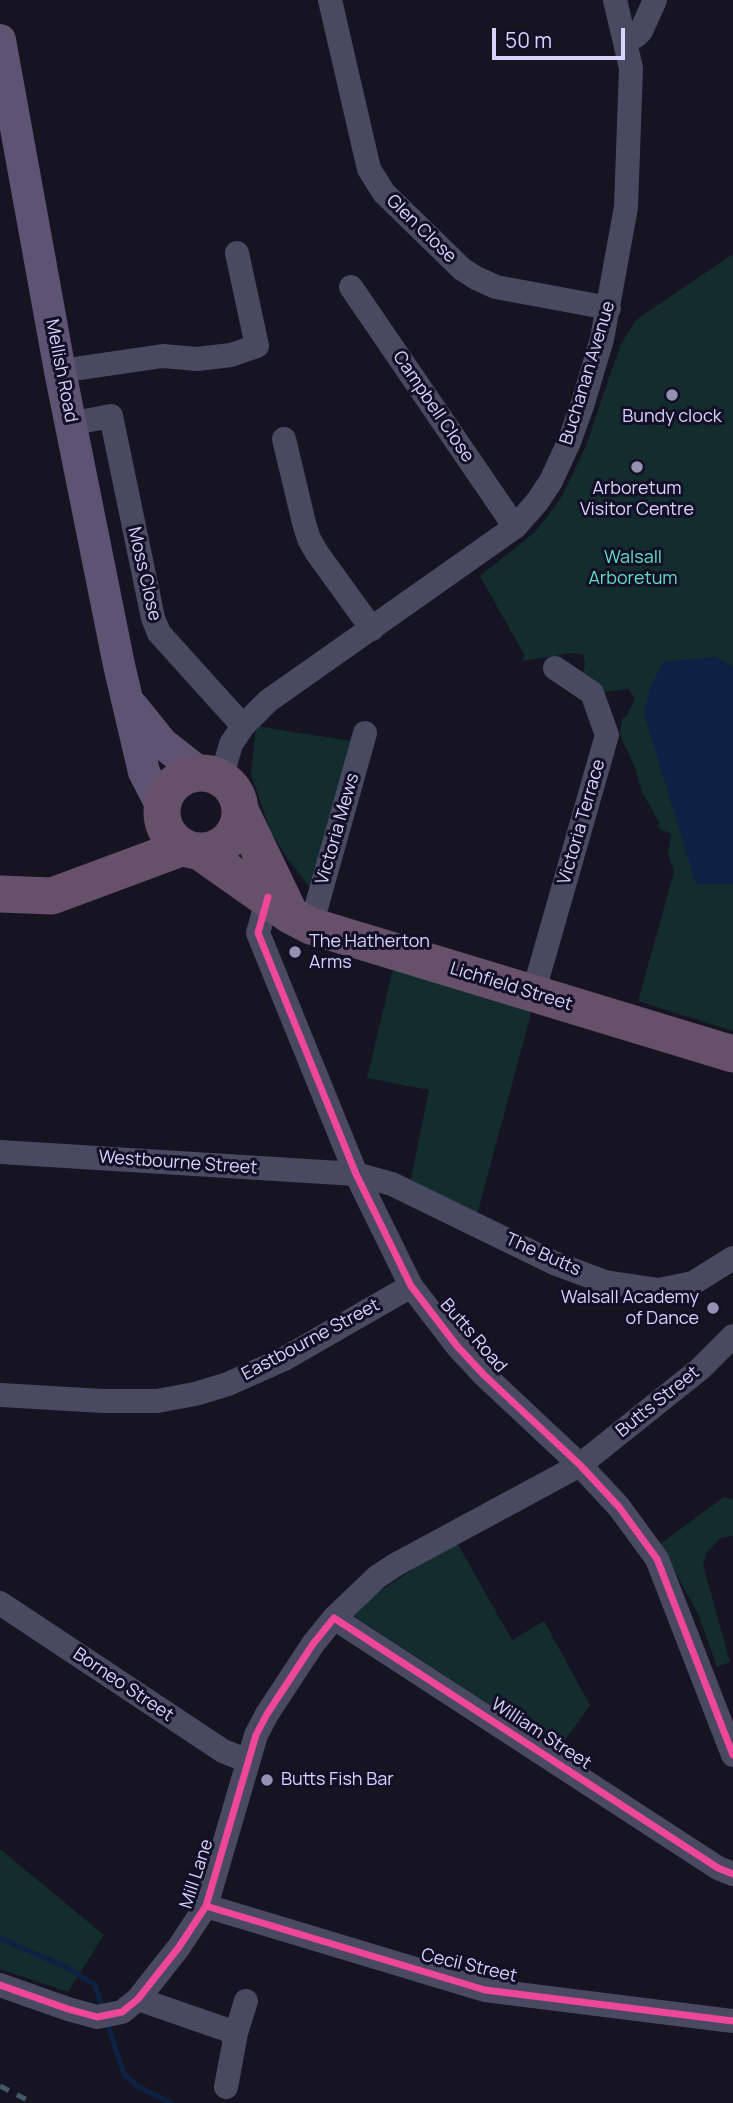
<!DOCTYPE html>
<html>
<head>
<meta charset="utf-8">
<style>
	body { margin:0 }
	#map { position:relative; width:733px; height:2103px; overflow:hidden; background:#161421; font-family:Manrope,sans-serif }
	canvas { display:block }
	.scale { position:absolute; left:492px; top:28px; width:133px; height:32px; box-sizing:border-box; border:4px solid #d9d4ff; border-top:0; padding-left:9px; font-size:21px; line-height:24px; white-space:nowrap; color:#d9d4ff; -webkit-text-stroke:5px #130f26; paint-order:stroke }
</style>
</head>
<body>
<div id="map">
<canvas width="733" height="2103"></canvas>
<div class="scale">50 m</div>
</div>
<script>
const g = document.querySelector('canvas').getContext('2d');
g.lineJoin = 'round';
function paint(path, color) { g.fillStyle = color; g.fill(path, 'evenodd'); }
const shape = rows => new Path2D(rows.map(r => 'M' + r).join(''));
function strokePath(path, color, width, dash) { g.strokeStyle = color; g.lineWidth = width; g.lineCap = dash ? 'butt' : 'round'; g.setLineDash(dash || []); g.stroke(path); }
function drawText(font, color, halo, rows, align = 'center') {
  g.font = font + ' Manrope,sans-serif'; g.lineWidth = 6; g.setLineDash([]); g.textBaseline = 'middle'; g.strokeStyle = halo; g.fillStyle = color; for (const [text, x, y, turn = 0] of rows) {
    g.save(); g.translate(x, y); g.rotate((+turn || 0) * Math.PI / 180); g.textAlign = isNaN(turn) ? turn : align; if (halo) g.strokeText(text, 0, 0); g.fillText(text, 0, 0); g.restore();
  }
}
const green = shape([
	[733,254,733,1031,638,1001,674,872,668,855,671,834,658,828,659,822,642,792,635,768,620,735,622,719,626,717,635,698,628,689,597,693,582,677,585,663,583,655,573,653,521,661,525,656,480,576,536,531,561,498,586,446,620,346,636,320],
	[256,726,357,742,319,900,287,858,270,830,251,774],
	[393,969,533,1006,477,1215,410,1184,429,1090,367,1078],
	[724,1497,733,1500,733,1536,720,1538,706,1554,703,1565,730,1662,717,1667,698,1614,660,1544],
	[456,1541,512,1640,544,1621,590,1705,558,1750,354,1616,357,1606],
	[0,1849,104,1935,68,1992,0,1969]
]);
const water = shape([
	[715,657,733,667,733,884,696,884,644,713,650,688,663,662]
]);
const stream = shape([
	[0,1938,68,1968,95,1985,103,2010],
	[107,2023,124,2074,136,2085,171,2103]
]);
const minor = shape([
	[330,0,369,169,384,193,462,269,476,278,496,287,609,308],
	[625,38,636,36,641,31,655,0],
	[351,287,515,527],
	[60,371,163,356,197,359,231,355,257,346,237,253],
	[85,421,111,416,153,618,159,633,243,726],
	[284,439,304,523,309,539,317,553,372,629],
	[221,779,231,744,243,726,268,701,515,527,537,502,551,481,569,442,582,406,602,339,626,207,631,68,615,0],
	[268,897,258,933,356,1174,411,1286,457,1346,484,1375,580,1465,619,1507,657,1559,733,1755],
	[311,926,365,733],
	[533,994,607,735,592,693,555,668],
	[0,1152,356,1174,392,1184,554,1263,605,1282,659,1290,693,1283,733,1258],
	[0,1395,103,1401,157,1401,195,1394,228,1384,284,1359,411,1286],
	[0,1603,223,1751,248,1761],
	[334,1618,718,1868,733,1874],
	[206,1906,485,1990,733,2021],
	[0,1985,68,2009,97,2017,122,2012,138,1999,179,1947,206,1906,256,1735,267,1714,313,1644,334,1618,377,1577,395,1565,580,1465,700,1369,733,1336],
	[138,1999,236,2033],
	[226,2087,236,2033,246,2001]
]);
const major = shape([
	[0,40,60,371,119,665,144,772,162,807],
	[133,707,162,743,200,773]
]);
const highway = shape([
	'162 812a39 39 0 1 1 78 0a39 39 0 1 1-78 0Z',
	[240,810,288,910],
	[199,851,290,915,311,926,733,1054],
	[0,894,52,896,184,847]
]);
const rail = shape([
	[0,2086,33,2103]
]);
const cycleway = shape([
	[268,897,258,933,356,1174,411,1286,457,1346,484,1375,580,1465,619,1507,657,1559,733,1755],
	[206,1906,485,1990,733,2021],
	[0,1985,68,2009,97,2017,122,2012,138,1999,179,1947,206,1906,256,1735,267,1714,313,1644,334,1618,718,1868,733,1874]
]);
const markers = [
	[672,395,7,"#9591b1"],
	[637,467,7,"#9591b1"],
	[295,952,7,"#9591b1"],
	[713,1308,7,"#9591b1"],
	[267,1780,7,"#9591b1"]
];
const streetNames = [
	["Glen Close",421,229,44],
	["Mellish Road",61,371,79],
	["Buchanan Avenue",588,373,-73],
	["Campbell Close",433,407,56],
	["Moss Close",144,574,77],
	["Victoria Terrace",582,822,-74],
	["Victoria Mews",338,829,-74],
	["Lichfield Street",511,987,17],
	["Westbourne Street",178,1163,4],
	["The Butts",543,1255,24],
	["Butts Road",473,1336,49],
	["Eastbourne Street",311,1340,-28],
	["Butts Street",658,1402,-39],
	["Borneo Street",123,1685,34],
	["William Street",541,1734,33],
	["Mill Lane",197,1874,-72],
	["Cecil Street",469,1966,13]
];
const poiNames = [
	["Bundy clock",672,417],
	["Arboretum",637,489],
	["Visitor Centre",637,510],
	["The Hatherton",309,942,"left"],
	["Arms",309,963,"left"],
	["Walsall Academy",699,1298,"right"],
	["of Dance",699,1319,"right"],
	["Butts Fish Bar",281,1780,"left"]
];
const parkNames = [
	["Walsall",633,558],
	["Arboretum",633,579]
];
paint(green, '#132c2d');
paint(water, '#0d2144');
strokePath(stream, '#0d2144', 5);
strokePath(minor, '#4a4962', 24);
strokePath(major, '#5e5373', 32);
strokePath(highway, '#67516a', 37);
strokePath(rail, '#43596b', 5, [10, 9]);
strokePath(cycleway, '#ed469a', 7);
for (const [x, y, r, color] of markers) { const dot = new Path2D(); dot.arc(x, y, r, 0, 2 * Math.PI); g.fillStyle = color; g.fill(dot); strokePath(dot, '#130f26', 2.5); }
drawText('18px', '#d9d4ff', '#130f26', streetNames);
drawText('18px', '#d9d4ff', '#130f26', poiNames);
drawText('18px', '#5fe0c0', '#130f26', parkNames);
</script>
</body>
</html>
